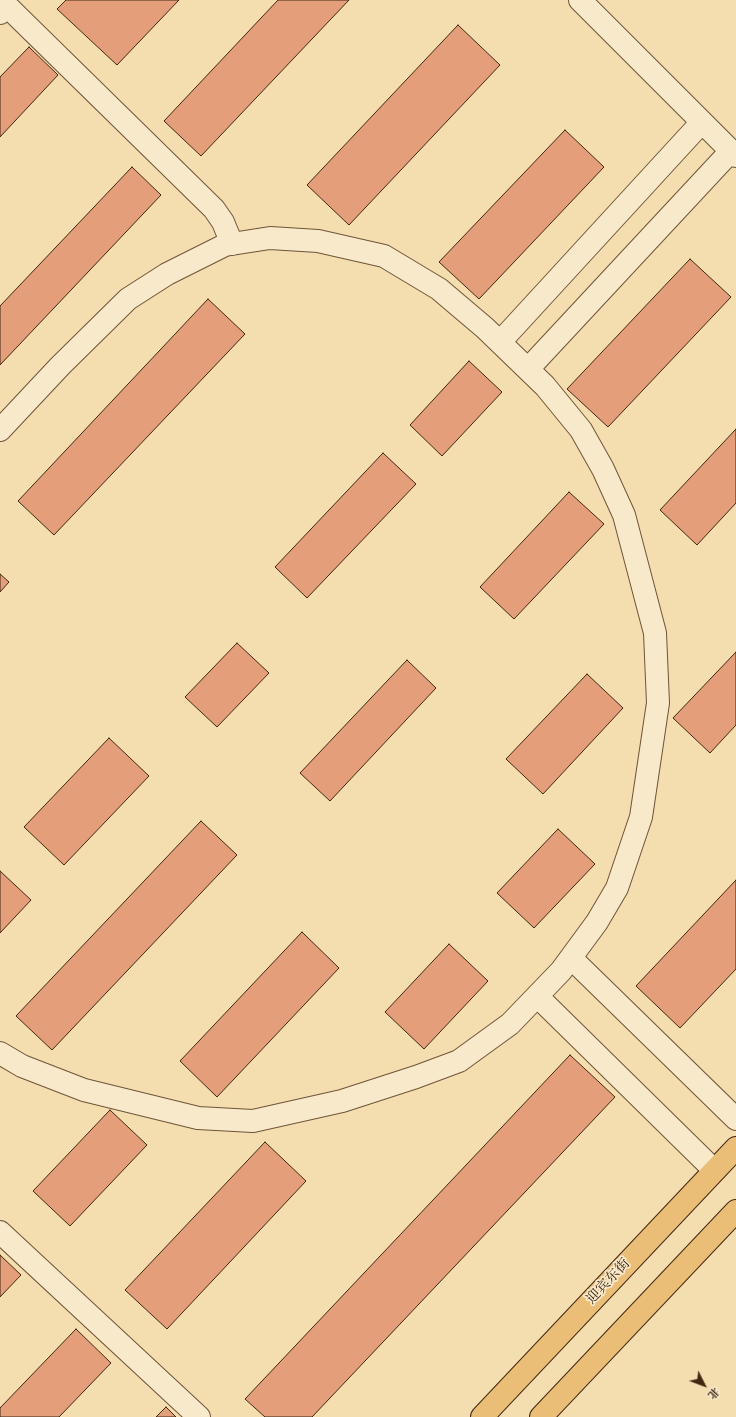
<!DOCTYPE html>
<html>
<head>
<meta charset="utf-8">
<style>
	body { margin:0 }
	#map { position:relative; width:736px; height:1417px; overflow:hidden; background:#f4ddae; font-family:"IM FELL English","Noto Serif SC",serif }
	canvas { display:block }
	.north { position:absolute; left:684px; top:1365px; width:40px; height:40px; -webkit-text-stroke:3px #f8e9ca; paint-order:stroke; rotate:132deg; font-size:11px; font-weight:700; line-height:16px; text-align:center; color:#412712 }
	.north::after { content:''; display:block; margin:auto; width:14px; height:18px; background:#412712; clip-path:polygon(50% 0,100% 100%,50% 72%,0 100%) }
</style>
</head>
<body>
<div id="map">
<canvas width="736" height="1417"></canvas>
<div class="north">北</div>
</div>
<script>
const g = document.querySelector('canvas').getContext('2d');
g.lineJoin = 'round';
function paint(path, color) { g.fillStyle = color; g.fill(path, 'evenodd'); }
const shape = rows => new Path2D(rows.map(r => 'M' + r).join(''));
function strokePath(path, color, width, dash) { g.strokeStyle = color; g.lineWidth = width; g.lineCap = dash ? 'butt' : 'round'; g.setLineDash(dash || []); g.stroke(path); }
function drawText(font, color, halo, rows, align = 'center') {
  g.font = font + ' "IM FELL English","Noto Serif SC",serif'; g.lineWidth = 3.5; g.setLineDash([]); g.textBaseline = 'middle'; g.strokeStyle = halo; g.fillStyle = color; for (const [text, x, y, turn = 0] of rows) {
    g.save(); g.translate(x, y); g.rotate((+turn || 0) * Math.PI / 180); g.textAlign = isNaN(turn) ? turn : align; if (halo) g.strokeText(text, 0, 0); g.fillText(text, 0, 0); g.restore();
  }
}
const building = shape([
	[66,0,179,0,117,65,57,9,66,0],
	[278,0,349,0,201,156,164,121,278,0],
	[458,25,500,65,349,225,307,185,458,25],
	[29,47,58,75,0,137,0,77,29,47],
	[565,130,604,167,479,299,439,262,565,130],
	[132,167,161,195,0,365,0,306,132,167],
	[690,259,731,297,608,427,567,389,690,259],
	[208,299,245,334,54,535,18,501,208,299],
	[469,361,502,392,442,456,410,425,469,361],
	[736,429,736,503,697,545,660,510,736,429],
	[383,453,416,484,307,598,275,567,383,453],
	[569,492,604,524,514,619,480,587,569,492],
	[0,574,9,582,0,592,0,574],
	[237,643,269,673,217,727,185,697,237,643],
	[736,652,736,725,710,753,673,718,736,652],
	[407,660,436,688,330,801,300,773,407,660],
	[587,674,623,708,543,794,506,759,587,674],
	[109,738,149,776,64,865,24,827,109,738],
	[201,821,237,855,52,1050,16,1016,201,821],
	[558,829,595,864,534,928,497,893,558,829],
	[0,871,31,900,0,933,0,871],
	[736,880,736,969,680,1028,636,986,736,880],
	[302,932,339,968,217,1097,180,1061,302,932],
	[449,944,488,981,424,1049,385,1012,449,944],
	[570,1055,615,1097,312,1417,265,1417,245,1399,570,1055],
	[110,1110,147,1145,70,1226,33,1191,110,1110],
	[265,1142,306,1181,167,1329,125,1290,265,1142],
	[0,1255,21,1275,0,1297,0,1255],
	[76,1329,111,1363,59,1417,0,1417,0,1408,76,1329],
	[166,1407,176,1417,156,1417,166,1407]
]);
const minor = shape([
	[580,0,736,156],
	[0,13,7,6,214,209,223,222,232,244],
	[500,342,702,122],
	[528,369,731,151],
	[0,430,60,366,128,299,167,274,225,245,270,238,318,241,384,256,439,289,485,328,545,386,581,430,603,469,624,515,655,633,658,703,641,817,617,888,597,922,561,971,510,1024,459,1061,416,1077,342,1101,253,1121,198,1118,84,1090,22,1066,0,1053],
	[571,958,736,1119],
	[537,996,714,1170],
	[0,1232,199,1417]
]);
const major = shape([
	[482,1417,736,1148],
	[541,1417,736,1211]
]);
const streetNames = [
	["迎宾东街",609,1282,-47]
];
paint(building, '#e49e7a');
strokePath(building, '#412712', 1);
strokePath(minor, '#6e5439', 24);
strokePath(major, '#412712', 24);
strokePath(minor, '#f8e9ca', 22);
strokePath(major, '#eabe77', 22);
drawText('14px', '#412712', '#f8e9ca', streetNames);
</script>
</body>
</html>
